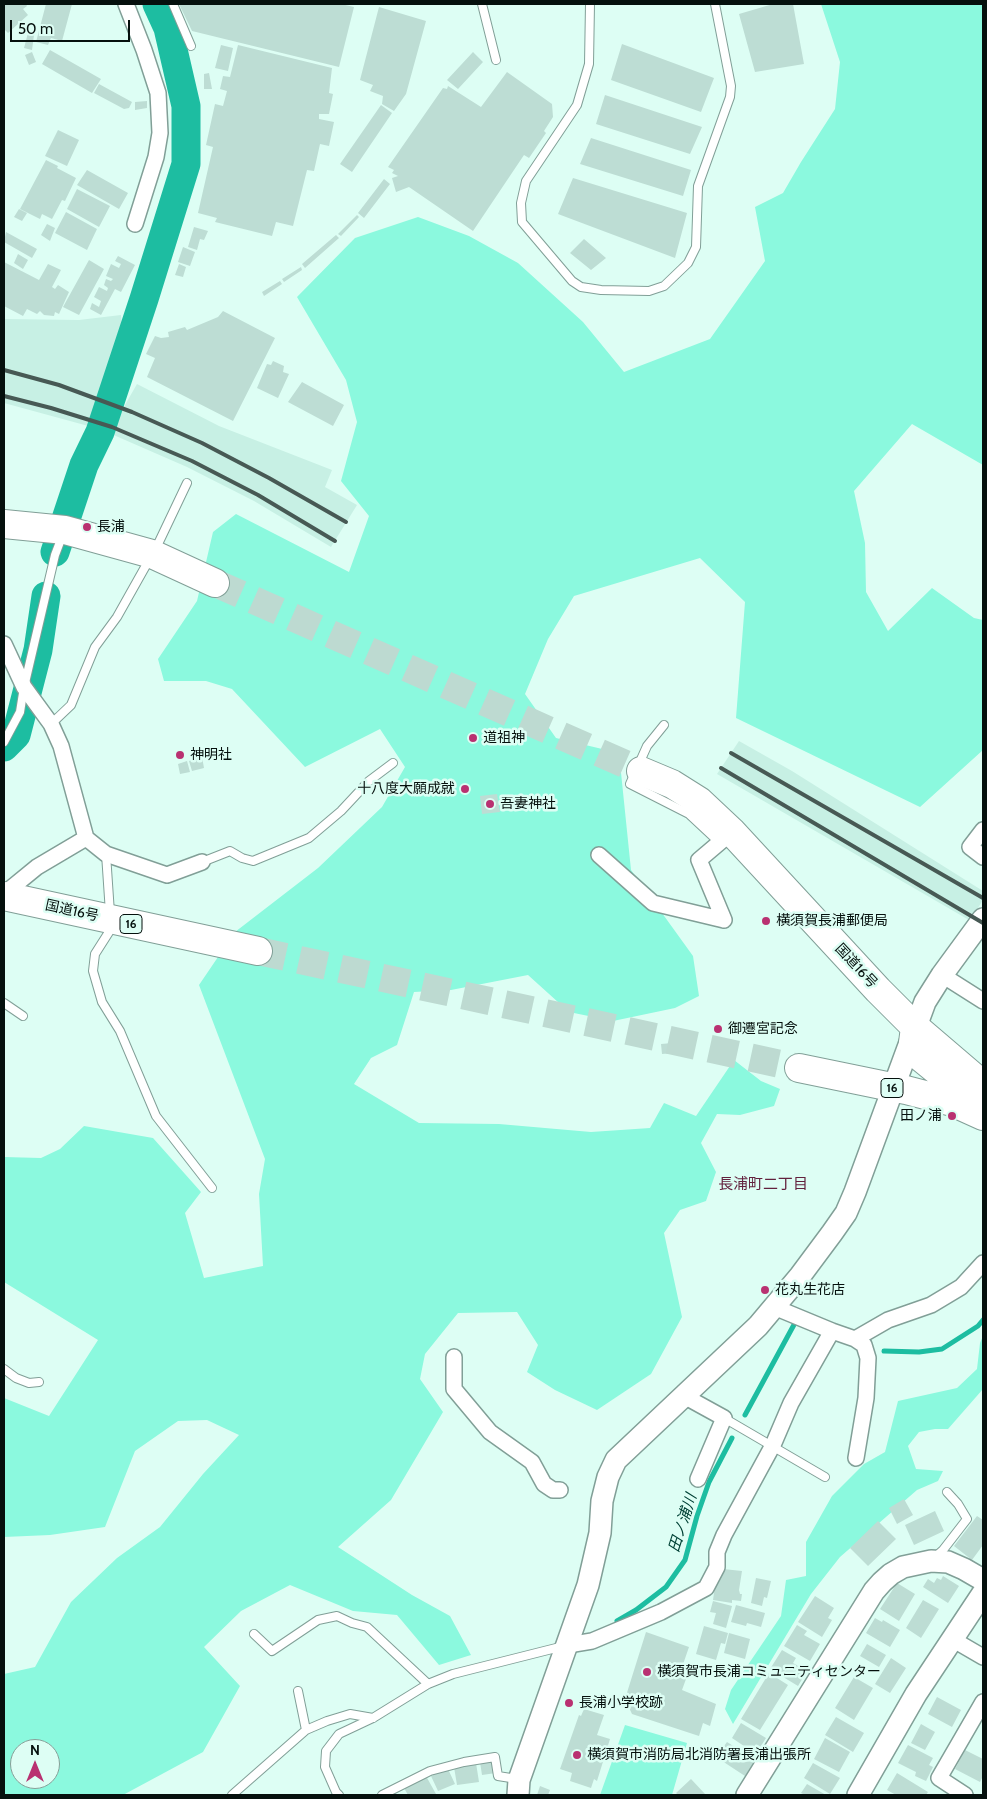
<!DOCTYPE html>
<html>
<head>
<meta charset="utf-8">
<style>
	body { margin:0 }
	#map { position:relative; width:987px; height:1799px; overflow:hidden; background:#ddfef4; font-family:Cabin,sans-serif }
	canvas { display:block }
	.frame { position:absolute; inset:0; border:5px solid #05100d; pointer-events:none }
	.north { position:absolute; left:10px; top:1739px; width:50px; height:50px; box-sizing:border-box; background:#ddfef4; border:1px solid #879f98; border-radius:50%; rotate:0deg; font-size:14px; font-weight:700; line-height:20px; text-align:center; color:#05100d }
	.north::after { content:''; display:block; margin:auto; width:18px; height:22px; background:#b93171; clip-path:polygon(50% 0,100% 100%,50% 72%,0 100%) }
	.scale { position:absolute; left:10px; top:20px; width:120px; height:22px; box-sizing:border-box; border:2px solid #05100d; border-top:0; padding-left:6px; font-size:15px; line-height:18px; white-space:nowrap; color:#05100d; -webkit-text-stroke:4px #ddfef4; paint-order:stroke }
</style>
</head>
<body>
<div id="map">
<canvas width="987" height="1799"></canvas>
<div class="frame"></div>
<div class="north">N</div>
<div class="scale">50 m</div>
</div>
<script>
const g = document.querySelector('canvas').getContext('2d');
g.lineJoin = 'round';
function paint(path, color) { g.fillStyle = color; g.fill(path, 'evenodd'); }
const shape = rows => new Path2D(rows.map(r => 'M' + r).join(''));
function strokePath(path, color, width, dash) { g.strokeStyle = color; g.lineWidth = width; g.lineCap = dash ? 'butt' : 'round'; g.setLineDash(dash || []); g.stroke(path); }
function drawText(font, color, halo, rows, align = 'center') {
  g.font = font + ' Cabin,"Noto Sans JP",sans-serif'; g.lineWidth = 5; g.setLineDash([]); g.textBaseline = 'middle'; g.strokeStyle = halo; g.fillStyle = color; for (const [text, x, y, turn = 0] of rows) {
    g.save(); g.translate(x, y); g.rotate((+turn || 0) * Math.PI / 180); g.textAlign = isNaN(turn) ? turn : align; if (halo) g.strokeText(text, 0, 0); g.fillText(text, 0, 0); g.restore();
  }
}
const built = shape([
	[121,315,123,340,114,373,100,400,92,427,4,403,4,319,79,320],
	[137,384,219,426,332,470,325,487,357,505,331,547,254,501,187,467,109,433],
	[739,741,792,771,983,891,983,900,972,917,969,920,717,774]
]);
const green = shape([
	[821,4,983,4,983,465,912,424,854,491,865,543,866,592,888,631,932,588,974,618,983,620,983,750,920,807,736,718,745,602,700,558,574,596,548,639,525,694,556,738,619,753,631,870,693,956,699,996,675,1008,613,1021,569,1012,528,975,451,990,414,992,397,1045,371,1058,354,1084,419,1123,499,1124,591,1132,650,1128,664,1103,696,1116,734,1060,761,1081,780,1089,774,1106,740,1115,717,1114,701,1143,716,1172,706,1201,680,1210,664,1233,682,1317,651,1374,597,1410,555,1390,527,1372,538,1345,517,1312,458,1313,425,1354,420,1379,443,1412,391,1500,338,1547,412,1595,450,1616,471,1655,439,1665,397,1615,353,1611,290,1585,241,1611,204,1647,240,1686,203,1752,123,1795,4,1795,4,1674,35,1667,71,1602,117,1558,160,1527,203,1474,239,1435,207,1420,178,1421,135,1451,105,1527,50,1535,4,1537,4,1398,49,1416,98,1340,4,1282,4,1157,41,1158,60,1149,84,1126,153,1138,201,1192,185,1213,204,1278,263,1266,259,1194,265,1159,199,985,235,932,318,868,382,807,405,767,380,729,305,767,232,689,206,681,164,681,158,659,197,601,213,532,236,514,349,572,369,516,341,481,357,422,346,380,297,297,355,238,418,217,469,236,518,263,583,322,624,372,710,339,765,261,755,207,783,193,801,162,835,109,840,62],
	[20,1749,50,1749,50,1779,20,1779],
	[983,1336,983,1389,948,1429,935,1429,919,1432,908,1446,916,1469,943,1471,938,1481,917,1490,840,1557,811,1594,733,1724,725,1709,731,1690,781,1616,786,1580,806,1576,806,1542,832,1496,864,1464,885,1452,898,1401,957,1388,977,1369,980,1343],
	[625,1725,687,1743,672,1795,600,1795]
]);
const stream = shape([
	[884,1351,919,1352,942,1349,978,1326,983,1320],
	[745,1415,796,1321,798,1322],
	[617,1621,636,1610,666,1587,685,1560,697,1516,709,1482,732,1438]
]);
const river = shape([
	[55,552,84,465,100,432,144,299,186,164,186,106,168,28,157,4],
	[4,747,16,735,38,650,46,596]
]);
const building = shape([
	[4,4,26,4,27,6,23,9,28,15,8,33,4,29],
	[46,4,72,4,62,41,51,38,48,45,36,42],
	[179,4,341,4,354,7,339,67,192,31],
	[773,4,793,4,804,64,755,72,739,14],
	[379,7,426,21,406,94,394,111,382,104,383,96,370,91,373,85,360,80],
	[28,33,34,35,32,50,24,48],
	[622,44,714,78,701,112,611,80],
	[221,45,233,48,228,71,215,68],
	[238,45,332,68,329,93,333,94,329,114,319,114,319,119,334,122,329,146,320,144,314,171,307,170,293,226,276,222,272,236,215,222,217,218,198,213,213,147,206,145,215,104,223,106,227,91,220,89,223,76,230,77],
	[50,50,101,79,92,93,42,64],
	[32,52,36,62,29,65,25,55],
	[473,52,483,62,458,89,447,80],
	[507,72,552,104,553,117,544,131,546,133,529,158,524,155,473,231,409,187,396,192,392,178,398,176,392,173,394,170,388,167,443,88,447,89,448,86,481,107],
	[209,73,212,89,204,89,204,74],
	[99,84,132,102,129,108,124,109,94,93],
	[605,95,702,127,690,154,596,124],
	[147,101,147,108,135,110,135,102],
	[381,105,392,113,352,172,340,164],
	[58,130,79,140,67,166,45,156],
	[591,138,691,170,683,196,580,164],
	[46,160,58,166,57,168,76,178,65,201,62,200,52,219,42,214,40,219,20,209],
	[87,170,128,193,119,209,77,185],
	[573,178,687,213,675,258,558,214],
	[384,179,390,184,364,218,358,213],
	[77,189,110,206,99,227,67,209],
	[19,209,27,213,22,221,14,217],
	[66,212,97,229,87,250,55,233],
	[357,215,359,217,341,236,338,234],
	[47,224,55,228,50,241,41,235],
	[194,227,208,231,204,240,200,239,197,250,188,247],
	[6,232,37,249,32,258,4,242],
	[336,235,339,238,305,268,302,264],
	[584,239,606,258,591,270,570,253],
	[183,247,195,252,190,266,178,262],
	[18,254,28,260,23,269,14,263],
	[118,256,135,265,121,292,115,289,101,315,90,309,92,303,99,307,101,301,94,297,99,287,107,291,108,288,104,285,106,279,111,281,113,279,106,276,111,264,119,268,121,264,115,261],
	[89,260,104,269,79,315,63,307],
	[4,262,39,280,48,264,61,270,52,287,55,289,58,285,69,292,59,314,55,312,54,316,44,315,40,311,37,314,27,309,23,316,4,306],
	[179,264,186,267,183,277,175,275],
	[301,267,302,270,284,282,282,279],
	[280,281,282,284,264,296,262,292],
	[223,311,275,338,233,421,147,377,155,358,146,354,155,336,161,338,169,337,168,332,185,327,187,330,218,317],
	[273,361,284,366,283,372,289,374,278,398,257,388,267,364,271,365],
	[302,382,344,405,333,426,288,402],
	[202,757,204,768,192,771,189,761],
	[187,761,190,772,180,774,178,764],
	[497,794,500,812,482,814,480,796],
	[688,1038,689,1053,676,1055,674,1040],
	[673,1043,674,1053,662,1054,661,1044],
	[904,1499,913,1515,897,1524,889,1508],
	[935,1511,944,1531,914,1545,905,1525],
	[977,1516,983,1520,983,1545,972,1560,954,1546],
	[878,1521,896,1539,868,1566,850,1548],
	[723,1569,742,1571,739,1590,740,1594,742,1594,741,1601,732,1600,732,1603,713,1600,715,1586],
	[943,1576,959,1586,948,1603,923,1587,928,1579,934,1583,937,1578,941,1580],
	[756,1578,771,1581,767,1598,764,1597,762,1606,751,1603],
	[897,1583,915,1594,899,1621,880,1609],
	[815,1596,834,1608,828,1618,832,1620,822,1637,798,1622],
	[923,1600,939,1609,921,1638,906,1628],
	[713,1601,732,1606,726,1628,713,1624,716,1613,710,1612],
	[736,1605,765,1613,761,1627,747,1623,746,1626,731,1622],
	[875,1618,882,1622,883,1620,900,1630,890,1647,866,1633],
	[797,1625,807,1631,804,1635,820,1644,810,1661,784,1646],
	[704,1626,728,1633,725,1644,721,1643,716,1660,696,1654],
	[646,1632,689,1647,679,1676,686,1679,682,1690,716,1704,710,1726,703,1723,699,1736,632,1714,625,1699],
	[729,1633,750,1639,745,1659,724,1653],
	[867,1644,886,1655,879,1667,860,1656],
	[782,1650,796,1658,793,1663,807,1671,798,1686,770,1669],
	[891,1658,906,1668,890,1693,875,1684],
	[769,1673,788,1685,760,1730,741,1719],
	[854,1677,873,1688,854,1720,835,1708],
	[937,1697,961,1710,952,1727,928,1714],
	[584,1709,604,1715,597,1735,610,1739,597,1781,594,1779,591,1788,570,1781,572,1773,560,1769,579,1715,581,1716],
	[836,1717,864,1733,853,1752,825,1735],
	[741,1723,766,1738,756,1754,732,1738],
	[921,1724,935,1732,925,1750,911,1743],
	[825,1738,850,1752,839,1772,814,1759],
	[727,1742,755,1760,745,1776,716,1757],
	[908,1745,933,1758,929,1765,933,1767,926,1781,915,1776,916,1772,898,1763],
	[965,1750,983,1759,983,1776,980,1782,955,1769],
	[494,1759,496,1773,482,1775,480,1762],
	[476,1763,479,1782,457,1785,454,1767],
	[813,1763,840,1778,830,1794,804,1778],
	[448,1769,455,1784,438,1791,431,1776],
	[897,1773,928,1792,926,1795,896,1795,887,1790],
	[426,1776,436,1794,408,1795,404,1788],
	[691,1779,706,1795,678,1795,676,1793],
	[807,1784,826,1795,805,1795,801,1793],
	[540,1786,550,1790,548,1795,537,1795]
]);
const highwayTunnel = shape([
	[215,583,641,771],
	[258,951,799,1068]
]);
const lane = shape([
	[173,4,191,46],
	[482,4,496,60],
	[590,4,589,64,577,105,526,181,521,203,522,222,572,281,581,287,601,290,649,291,664,286,688,263,696,247,698,186,730,97,731,86,715,4],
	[51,724,71,705,95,647,117,617,158,544,187,483],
	[664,725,647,746,630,784,689,814,719,842],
	[4,742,20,712,24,687,55,555,63,534],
	[106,854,110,913],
	[202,862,230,851,242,858,253,861,309,838,341,811,369,781,393,763],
	[110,925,109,932,95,954,93,971,102,1002,120,1031,156,1116,212,1188],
	[4,1003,23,1016],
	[4,1369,16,1378,29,1383,39,1382],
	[724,1418,825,1477],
	[934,1558,943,1550,967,1519,958,1504,947,1492],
	[254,1634,272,1651,318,1620,337,1616,352,1623,367,1627,428,1684],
	[298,1691,306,1730],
	[232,1795,306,1730,327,1721,350,1714,373,1718],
	[339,1795,336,1792,325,1767,326,1751,339,1734,373,1718,428,1684,453,1674,564,1646],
	[382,1795,430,1771,464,1762,495,1757,498,1776,517,1779]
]);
const street = shape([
	[126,4,144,50,158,93,160,133,156,157,135,224],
	[4,644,24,687,51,724,61,746,86,838,106,854,167,875,202,862],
	[983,830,970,847,983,857],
	[599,855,653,903,724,920],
	[4,894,37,867,86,838],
	[724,920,699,860,732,832],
	[942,975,983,1001],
	[774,1307,832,1331,855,1339,864,1345,868,1358,866,1398,856,1458],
	[855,1339,888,1320,931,1305,961,1287,983,1263],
	[454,1357,454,1389,490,1432,532,1462,544,1484,553,1490,560,1490],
	[684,1396,724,1418,698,1479],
	[952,1639,983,1657],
	[568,1645,592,1641,661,1612,706,1588,717,1567,717,1552,724,1535,773,1445,791,1403,832,1331],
	[965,1795,939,1778,983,1702]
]);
const secondary = shape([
	[518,1795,519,1780,588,1585,600,1533,602,1501,608,1477,616,1460,758,1326,800,1276,832,1233,846,1213,855,1192,925,1002,942,975,983,919],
	[747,1795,874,1591,882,1582,891,1574,903,1567,931,1561,948,1562,964,1569,983,1580],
	[858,1795,916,1694,983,1593]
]);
const highway = shape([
	[4,524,65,530,152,554,215,583],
	[641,771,672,784,699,801,732,832,878,990,915,1027,983,1085],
	[4,896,258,951],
	[915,1027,913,1043,919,1056,974,1101],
	[799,1068,906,1090,952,1102,983,1116]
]);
const rail = shape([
	[4,370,59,385,132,412,202,443,269,478,346,522],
	[4,396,51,408,112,427,192,461,258,495,335,541],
	[731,753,983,898],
	[721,768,983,923]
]);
const markers = [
	[87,527,5,"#b93171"],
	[473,738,5,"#b93171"],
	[180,755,5,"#b93171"],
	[465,789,5,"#b93171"],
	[490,804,5,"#b93171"],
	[766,921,5,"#b93171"],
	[718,1029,5,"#b93171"],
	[952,1116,5,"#b93171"],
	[765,1290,5,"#b93171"],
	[647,1672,5,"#b93171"],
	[569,1703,5,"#b93171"],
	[577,1755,5,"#b93171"]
];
const shields = [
	[131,924,22],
	[892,1088,22]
];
const shieldNames = [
	["16",131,924],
	["16",892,1088]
];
const poiNames = [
	["長浦",97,527],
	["道祖神",483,738],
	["神明社",190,755],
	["十八度大願成就",455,789,"right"],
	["吾妻神社",500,804],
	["横須賀長浦郵便局",776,921],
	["御遷宮記念",728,1029],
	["田ノ浦",942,1116,"right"],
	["花丸生花店",775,1290],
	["横須賀市長浦コミュニティセンター",657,1672],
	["長浦小学校跡",579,1703],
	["横須賀市消防局北消防署長浦出張所",587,1755]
];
const streetNames = [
	["国道16号",72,911,12],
	["国道16号",856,966,47]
];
const neighbourhoodNames = [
	["長浦町二丁目",763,1185]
];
const waterNames = [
	["田ノ浦川",683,1523,-72]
];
paint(built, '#c7f0e4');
paint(green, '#8bf9de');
strokePath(stream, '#1dbda1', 5);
strokePath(river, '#1dbda1', 29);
paint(building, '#bdddd4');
strokePath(highwayTunnel, '#bddad1', 28, [28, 14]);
strokePath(lane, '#819f97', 10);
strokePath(street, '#819f97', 18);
strokePath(secondary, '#819f97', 24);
strokePath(highway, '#819f97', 30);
strokePath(lane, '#fff', 8);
strokePath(street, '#fff', 15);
strokePath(secondary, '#fff', 21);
strokePath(highway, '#fff', 28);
strokePath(rail, '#475954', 4);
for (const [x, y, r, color] of markers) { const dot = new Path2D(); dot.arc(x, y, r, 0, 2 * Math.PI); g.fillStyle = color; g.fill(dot); strokePath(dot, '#ddfef4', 2); }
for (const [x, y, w] of shields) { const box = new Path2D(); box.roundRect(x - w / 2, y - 9.5, w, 19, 4); g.fillStyle = '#ddfef4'; g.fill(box); strokePath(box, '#05100d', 1); }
drawText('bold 12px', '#05100d', null, shieldNames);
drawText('14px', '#05100d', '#ddfef4', poiNames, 'left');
drawText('14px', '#05100d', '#ddfef4', streetNames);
drawText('15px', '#62213d', '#ddfef4', neighbourhoodNames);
drawText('italic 15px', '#004135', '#ddfef4', waterNames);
</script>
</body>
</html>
